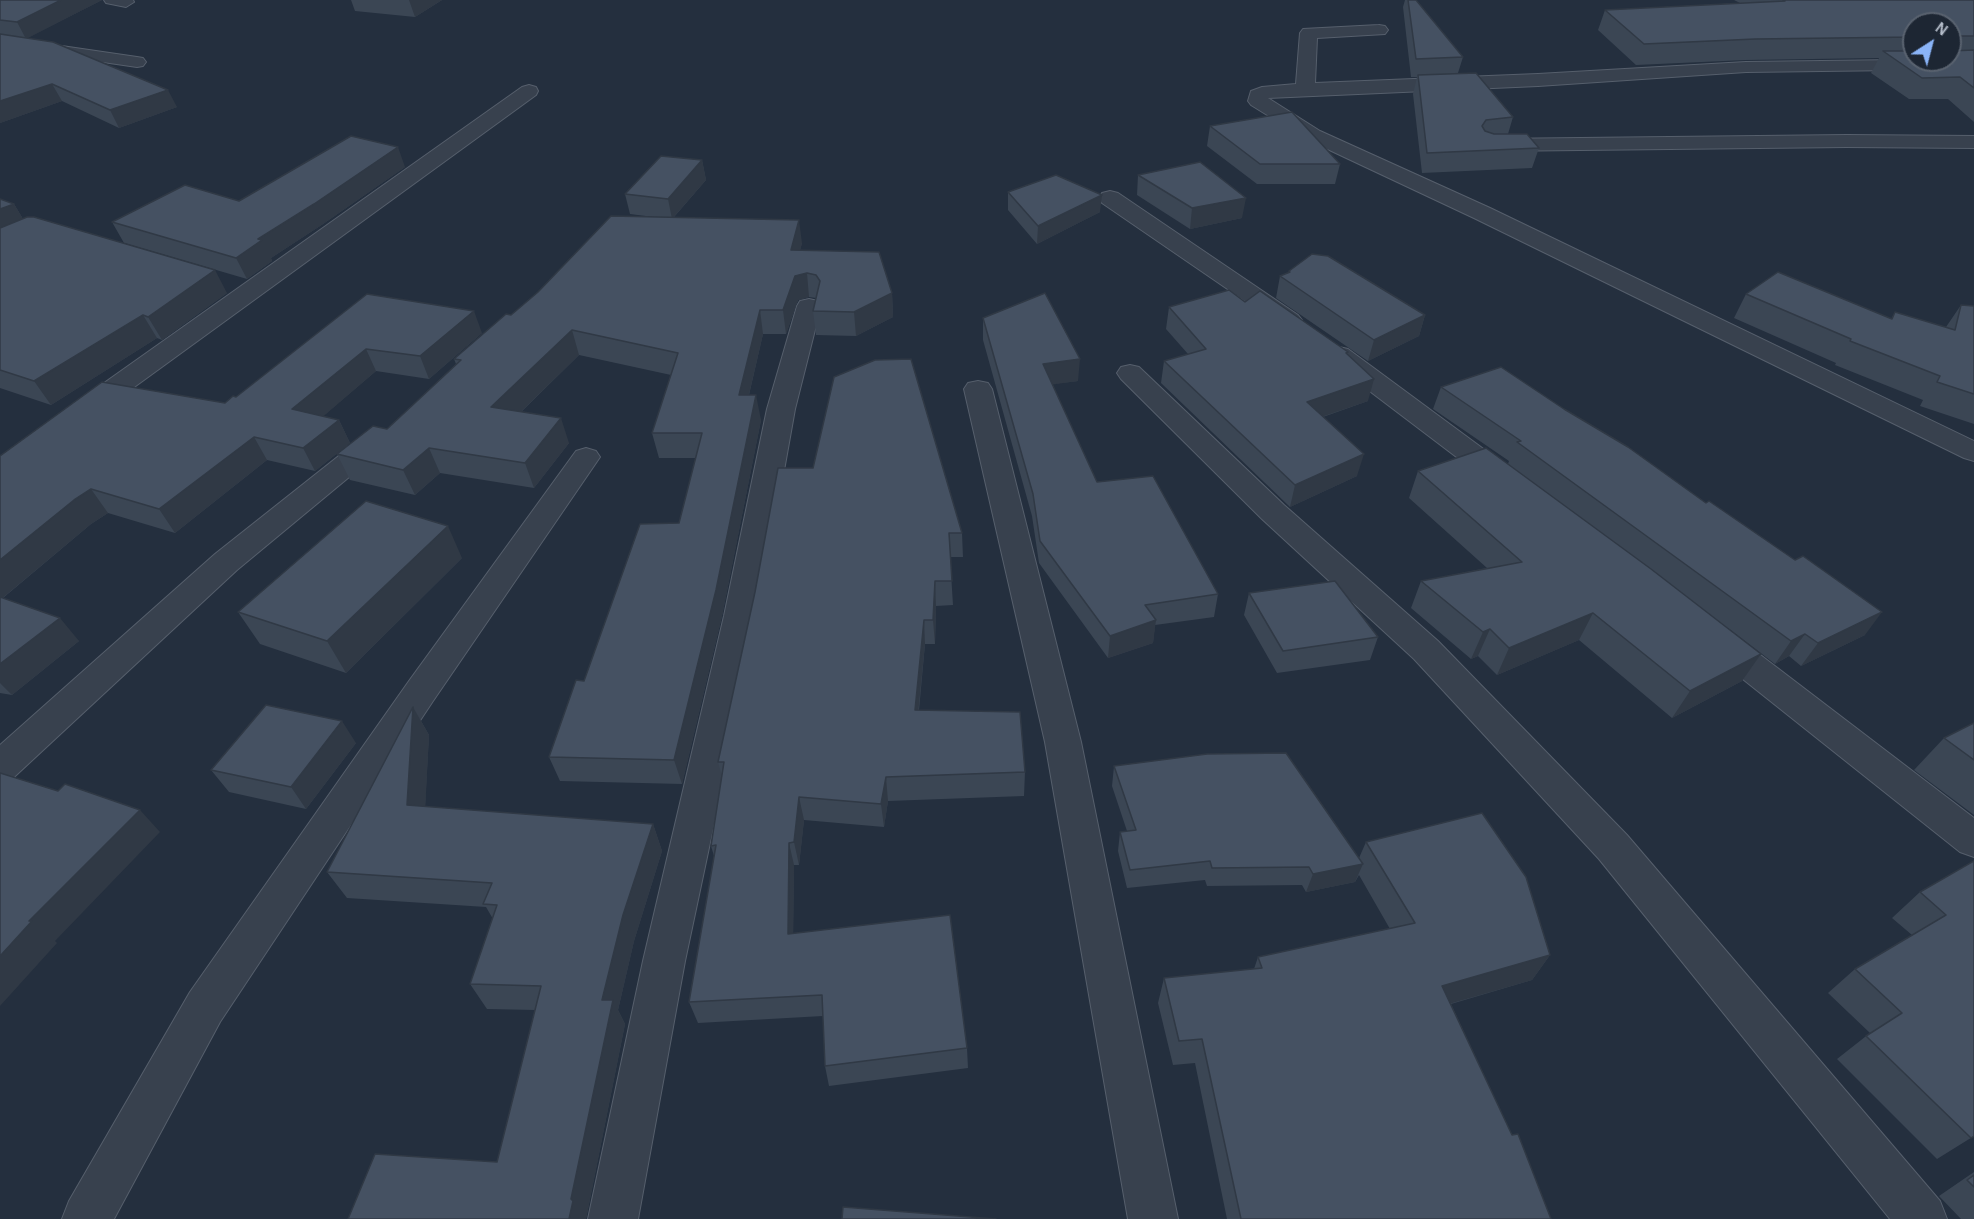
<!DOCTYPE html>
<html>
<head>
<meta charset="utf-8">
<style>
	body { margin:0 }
	#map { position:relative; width:1974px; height:1219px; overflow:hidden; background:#242f3e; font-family:"Alegreya Sans",sans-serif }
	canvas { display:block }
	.north { position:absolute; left:1902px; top:12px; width:60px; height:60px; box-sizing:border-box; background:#1d2633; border:2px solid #59626f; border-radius:50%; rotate:36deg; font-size:16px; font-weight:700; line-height:24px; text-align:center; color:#b4bcc9 }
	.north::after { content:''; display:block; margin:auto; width:21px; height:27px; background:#8ab4f8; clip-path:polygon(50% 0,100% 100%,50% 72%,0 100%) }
</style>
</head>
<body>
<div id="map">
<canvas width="1974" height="1219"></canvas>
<div class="north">N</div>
</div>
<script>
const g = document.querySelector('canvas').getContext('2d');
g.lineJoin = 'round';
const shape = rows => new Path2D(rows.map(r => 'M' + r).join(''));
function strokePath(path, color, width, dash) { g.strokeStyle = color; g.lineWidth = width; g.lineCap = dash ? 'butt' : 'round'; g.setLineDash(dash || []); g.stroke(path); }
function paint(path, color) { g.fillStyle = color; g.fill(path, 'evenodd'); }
const minor = shape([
	[104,0,133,0,134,2,126,7,106,3,104,0],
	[1379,25,1385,26,1388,30,1385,34,1317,38,1315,83,1538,74,1746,62,1974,59,1974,69,1746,72,1538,86,1268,98,1320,131,1490,208,1974,441,1974,461,1964,458,1474,218,1306,139,1251,105,1248,101,1251,91,1262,87,1296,84,1300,33,1303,29,1379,25],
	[0,37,137,57,143,58,146,62,143,66,137,67,0,47,0,37],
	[529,85,536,87,538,91,536,95,93,417,83,419,73,417,69,411,73,405,522,87,529,85],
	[1847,135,1974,136,1974,148,1847,147,1492,151,1485,149,1482,145,1485,141,1492,139,1847,135],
	[1110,191,1118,193,1298,315,1302,320,1298,325,1289,328,1280,325,1102,203,1099,198,1102,193,1110,191],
	[809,299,818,301,821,306,795,409,758,616,685,961,638,1219,588,1219,643,961,724,616,767,409,797,306,800,301,809,299],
	[1339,347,1348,349,1516,473,1521,480,1516,487,1506,489,1496,487,1330,361,1326,355,1330,349,1339,347],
	[1130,365,1139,367,1284,505,1438,641,1627,835,1940,1201,1947,1219,1890,1219,1599,859,1414,659,1262,519,1121,379,1117,373,1121,367,1130,365],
	[978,381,988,383,992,389,1081,742,1178,1219,1128,1219,1045,742,964,389,968,383,978,381],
	[379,429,389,432,393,438,389,444,237,570,13,778,0,782,0,745,215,554,369,432,379,429],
	[586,448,596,451,600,457,433,701,220,1022,114,1219,62,1219,69,1201,190,992,409,681,576,451,586,448],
	[1717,628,1729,631,1974,818,1974,857,1960,852,1705,649,1700,640,1705,631,1717,628]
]);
const wall = shape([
	[0,0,102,0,27,38,177,107,119,128,62,101,0,123],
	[351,0,442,0,415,17,355,11],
	[1405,0,1416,0,1463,57,1458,73,1513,117,1508,134,1539,148,1532,168,1422,173,1413,94,1417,77,1411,77,1403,7],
	[1734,0,1974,0,1974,122,1948,99,1909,99,1871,73,1879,58,1746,60,1636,65,1598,30,1605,10,1740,3],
	[1914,24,1950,24,1950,60,1914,60],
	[1210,126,1340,164,1335,184,1257,184,1207,146],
	[702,160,706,180,674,217,802,243,800,250,892,293,893,317,856,336,816,335,813,311,816,298,809,297,798,300,786,334,763,334,749,395,761,420,722,616,682,784,560,781,549,757,584,681,679,523,696,458,659,458,652,433,671,375,579,355,521,412,569,443,534,488,440,473,415,495,350,480,337,454,387,429,456,364,454,359,511,315,653,217,630,214,625,194],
	[405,167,323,224,271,258,272,261,247,279,124,243,112,222,239,201],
	[1138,175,1242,218,1190,229,1137,195],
	[1008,192,1100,212,1037,244,1008,210],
	[0,199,14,204,23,219,227,293,162,340,157,338,51,405,0,388],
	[1289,271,1425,315,1419,336,1368,361,1276,298,1280,276,1288,273],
	[367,294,482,333,429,379,376,371,323,416,339,420,350,443,315,471,267,460,175,533,108,513,91,524,3,598,79,641,12,695,0,693,0,456,225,403,236,397],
	[1746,294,1891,319,1895,312,1946,327,1961,305,1974,306,1974,424,1920,406,1923,400,1835,365,1836,363,1734,318],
	[1245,302,1348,354,1368,401,1323,417,1357,476,1290,507,1161,383,1164,361,1188,354,1166,329,1169,307],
	[983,318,1078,381,1052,384,1097,482,1218,594,1214,617,1155,625,1153,643,1108,658,1039,563,1032,516,983,340],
	[1441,387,1865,635,1801,666,1789,656,1775,664,1728,628,1742,681,1672,718,1579,640,1497,675,1478,656,1471,659,1411,608,1421,581,1487,568,1409,498,1418,471,1508,464,1509,461,1433,409],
	[778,468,962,533,963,557,950,557,953,605,936,606,935,644,925,644,919,710,1025,772,1024,796,888,801,884,827,804,820,799,865,794,865,793,934,967,1048,968,1068,829,1086,825,1066,823,1016,698,1023,689,1002,714,856,711,846,722,776,718,762,755,592],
	[462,558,346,673,260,644,238,612],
	[1249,593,1378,637,1370,660,1277,673,1244,615],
	[413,707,429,735,425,807,653,824,662,851,634,941,618,1010,625,1024,586,1219,348,1219,497,1162,535,1010,487,1009,470,984,493,919,486,907,347,898,327,872],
	[1974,723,1974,815,1914,770,1944,738],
	[356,743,306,809,229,792,211,770],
	[1114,766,1359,858,1366,842,1550,955,1532,980,1451,1004,1551,1219,1227,1219,1195,1063,1173,1065,1158,1003,1164,978,1254,969,1258,957,1390,929,1359,875,1355,882,1306,892,1302,885,1207,886,1205,880,1127,888,1118,851,1120,832,1127,831,1112,786],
	[1974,861,1974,1136,1937,1159,1837,1059,1870,1033,1828,993,1855,969,1912,935,1892,918,1920,892],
	[1974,1172,1974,1219,1961,1219,1939,1196]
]);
const shadedWall = shape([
	[61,0,102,0,26,39,17,22],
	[409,0,442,0,415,17],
	[52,84,62,101,0,123,0,101],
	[168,90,177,107,119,128,110,110],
	[398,147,405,167,323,224,271,258,272,261,247,279,236,258,258,239],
	[702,160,706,180,672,219,668,199],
	[1102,195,1100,212,1037,244,1038,226],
	[1246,198,1242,218,1190,229,1192,208],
	[14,204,26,224,0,236,0,209],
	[799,220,802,243,794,274,791,250],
	[215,270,227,293,162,340,148,317],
	[807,273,809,297,798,300,786,334,783,310,795,276],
	[892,293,893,317,856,336,854,312],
	[760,310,763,334,743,420,739,395],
	[474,311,482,333,429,379,420,356],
	[143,315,157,338,51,405,34,381],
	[1425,315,1419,336,1368,361,1374,340],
	[572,330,579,355,500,432,491,407],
	[366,349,376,371,304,433,292,409],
	[1080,359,1078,381,1042,386,1043,364],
	[1374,379,1368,401,1301,424,1307,402],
	[756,395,761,420,722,616,682,784,674,760],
	[561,418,569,443,534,488,525,463],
	[339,420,350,443,315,471,303,448],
	[254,437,267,460,175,533,159,509],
	[429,448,440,473,415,495,403,470],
	[1364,454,1357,476,1290,507,1295,485],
	[91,489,108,513,91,524,0,600,0,560,74,500],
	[448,526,462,558,346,673,327,641],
	[935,581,936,606,935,644,933,620],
	[1882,612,1865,635,1801,666,1818,643],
	[1593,613,1579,640,1497,675,1509,648],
	[60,618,79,641,12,695,0,683,0,664],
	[924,620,925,644,916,734,915,710],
	[1156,620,1153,643,1108,658,1110,636],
	[1490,629,1478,656,1471,659,1483,632],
	[1805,634,1789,656,1775,664,1791,641],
	[1761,654,1742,681,1672,718,1690,691],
	[413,707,429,735,424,832,407,805],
	[342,721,356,743,306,809,291,787],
	[886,777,888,801,884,827,881,804],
	[799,797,804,820,799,865,794,842],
	[140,810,160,832,55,941,57,943,0,1006,0,956,29,921],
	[653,824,662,851,634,941,618,1010,625,1024,586,1219,569,1219,571,1199,602,1000,623,915],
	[789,843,794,865,793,956,788,934],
	[1363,864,1355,882,1306,892,1313,874],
	[1550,955,1532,980,1428,1010,1442,986]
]);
const building = shape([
	[0,0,61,0,17,22,0,20,0,0],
	[1408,0,1416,0,1463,57,1416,59,1408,0],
	[1783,0,1974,0,1974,36,1950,36,1950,24,1914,24,1914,37,1755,39,1644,44,1605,10,1785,1,1783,0],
	[0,34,53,42,168,90,110,110,52,84,0,101,0,34],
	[1974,50,1974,88,1960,77,1922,78,1883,51,1914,51,1914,60,1950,60,1950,51,1974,50],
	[1476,73,1513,117,1486,120,1482,126,1485,131,1494,134,1527,134,1539,148,1427,153,1418,75,1476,73],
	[1292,112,1340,164,1260,164,1210,126,1292,112],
	[351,136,398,147,314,204,258,239,262,240,236,258,112,222,185,185,239,201,351,136],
	[661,156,702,160,668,199,625,194,661,156],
	[1200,162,1246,198,1192,208,1138,175,1200,162],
	[1056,175,1102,195,1038,226,1008,192,1056,175],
	[0,199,14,204,0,209,0,199],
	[611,216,799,220,791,250,879,252,892,293,854,312,813,311,820,281,816,275,807,273,795,276,783,310,760,310,739,395,756,395,716,590,674,760,549,757,576,680,584,681,640,524,679,523,702,433,652,433,678,353,572,330,491,407,561,418,525,463,429,448,403,470,337,454,373,426,387,429,461,360,454,359,506,314,511,315,538,292,611,216],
	[27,217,34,217,215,270,148,317,143,315,34,381,0,370,0,228,27,217],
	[1312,254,1328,256,1425,315,1374,340,1280,276,1290,272,1289,271,1312,254],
	[1778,272,1892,319,1895,312,1955,330,1961,305,1974,306,1974,394,1937,382,1940,376,1850,341,1851,339,1746,294,1778,272],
	[1229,290,1245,302,1260,291,1348,352,1346,353,1374,379,1307,402,1364,454,1295,485,1164,361,1206,349,1169,307,1229,290],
	[1045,293,1080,359,1043,364,1097,482,1153,476,1218,594,1145,605,1156,620,1110,636,1040,541,1033,494,983,318,1045,293],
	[367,294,474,311,420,356,366,349,292,409,339,420,303,448,254,437,159,509,91,489,74,500,0,560,0,456,102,382,225,403,233,396,236,397,367,294],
	[911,359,962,533,949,533,952,581,935,581,933,620,924,620,915,710,1020,712,1025,772,886,777,881,804,799,797,794,842,789,843,788,934,950,915,967,1048,825,1066,822,995,689,1002,716,845,711,846,724,762,718,762,755,592,778,468,813,468,834,377,875,360,911,359],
	[1501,367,1564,409,1628,447,1706,503,1709,501,1795,560,1803,556,1882,612,1818,643,1805,634,1791,641,1517,442,1521,441,1441,387,1501,367],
	[1486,448,1651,569,1761,654,1690,691,1593,613,1509,648,1490,629,1483,632,1421,581,1522,562,1418,471,1486,448],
	[366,501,448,526,327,641,238,612,366,501],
	[1335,581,1378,637,1283,651,1249,593,1335,581],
	[0,597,60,618,0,664,0,597],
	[266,705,342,721,291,787,211,770,266,705],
	[413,707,407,805,653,824,623,915,602,1000,613,1000,571,1199,573,1201,569,1219,348,1219,375,1154,497,1162,541,986,470,984,497,905,483,904,492,883,327,872,413,707],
	[1974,723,1974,760,1944,738,1974,723],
	[1286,753,1363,864,1313,874,1309,867,1212,868,1210,861,1130,870,1120,832,1136,830,1114,766,1207,754,1286,753],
	[0,773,58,791,65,784,140,810,29,921,32,921,0,956,0,773],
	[1482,813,1526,877,1550,955,1442,986,1512,1135,1518,1134,1551,1219,1241,1219,1202,1039,1179,1041,1164,978,1262,968,1258,957,1415,923,1366,842,1482,813],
	[1974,861,1974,1136,1971,1138,1866,1036,1902,1013,1855,969,1946,915,1920,892,1974,861],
	[1974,1175,1974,1187,1967,1180,1974,1175],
	[843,1207,996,1219,842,1219,843,1207]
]);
strokePath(minor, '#565f6c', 2);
paint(minor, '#38414e');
paint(wall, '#3b4654');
paint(shadedWall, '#303945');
paint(building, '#455162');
strokePath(building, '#303945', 1.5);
</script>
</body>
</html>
